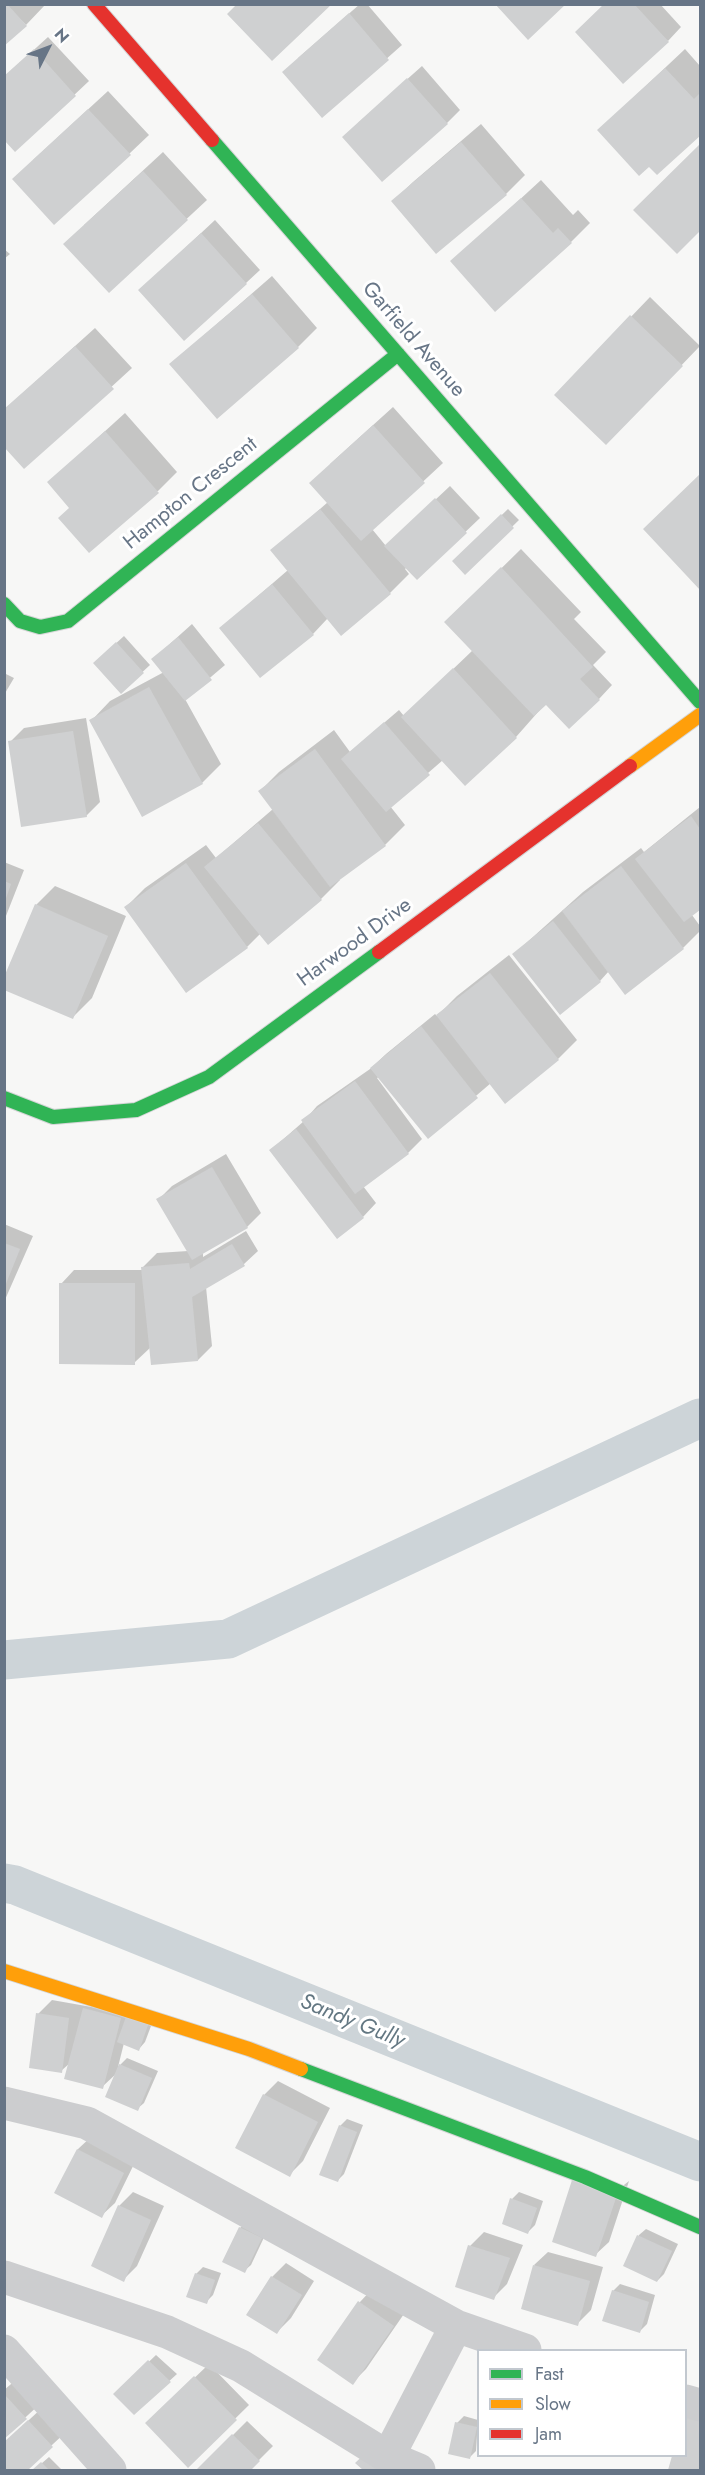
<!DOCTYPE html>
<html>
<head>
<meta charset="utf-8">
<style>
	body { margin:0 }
	#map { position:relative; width:705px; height:2475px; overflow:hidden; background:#f7f7f6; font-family:Jost,sans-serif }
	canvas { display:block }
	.frame { position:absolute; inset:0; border:6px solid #677586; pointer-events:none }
	.legend { position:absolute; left:477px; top:2349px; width:210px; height:108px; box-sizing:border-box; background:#fff; border:2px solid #c2c8cf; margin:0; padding:8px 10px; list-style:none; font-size:18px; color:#677586 }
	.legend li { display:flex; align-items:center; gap:12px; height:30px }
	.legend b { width:30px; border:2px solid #c2c8cf }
	.north { position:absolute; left:18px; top:18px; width:60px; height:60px; -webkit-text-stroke:4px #fff; paint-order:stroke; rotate:48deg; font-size:16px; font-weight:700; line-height:24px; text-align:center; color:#677586 }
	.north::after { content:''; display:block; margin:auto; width:21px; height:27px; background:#677586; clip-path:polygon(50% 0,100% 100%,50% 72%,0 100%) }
</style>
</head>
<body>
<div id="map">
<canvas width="705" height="2475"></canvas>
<div class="frame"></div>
<ul class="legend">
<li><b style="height:8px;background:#30b455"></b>Fast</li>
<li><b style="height:8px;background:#ff9f0a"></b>Slow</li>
<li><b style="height:8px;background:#e5322d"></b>Jam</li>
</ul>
<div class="north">N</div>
</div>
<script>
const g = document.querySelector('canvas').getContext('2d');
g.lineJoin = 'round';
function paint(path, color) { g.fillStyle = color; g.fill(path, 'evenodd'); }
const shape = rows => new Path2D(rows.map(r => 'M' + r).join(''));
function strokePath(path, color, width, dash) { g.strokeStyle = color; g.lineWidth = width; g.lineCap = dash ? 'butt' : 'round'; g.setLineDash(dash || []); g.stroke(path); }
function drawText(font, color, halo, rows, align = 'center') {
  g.font = font + ' Jost,sans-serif'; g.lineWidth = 6; g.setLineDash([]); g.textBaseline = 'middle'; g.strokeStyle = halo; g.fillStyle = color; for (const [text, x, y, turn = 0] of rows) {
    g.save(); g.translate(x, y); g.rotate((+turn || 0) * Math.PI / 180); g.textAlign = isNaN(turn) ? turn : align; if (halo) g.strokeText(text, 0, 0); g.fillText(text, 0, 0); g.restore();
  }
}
const shadow = shape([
	[4,4,44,4,45,5,26,25],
	[360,4,367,4,402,45,322,116,298,58],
	[606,4,660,4,681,27,668,41],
	[48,37,89,81,16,150,4,77],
	[685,49,700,66,700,134,657,173,649,165,599,130],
	[422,66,460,110,447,123,358,123],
	[108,91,149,135,129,154,33,160],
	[481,124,525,175,506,194,393,201,413,182],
	[700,146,700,229,677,252,635,210],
	[163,152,207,200,109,291,84,225],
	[541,180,573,215,578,210,590,223,571,242,453,261],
	[215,220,260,270,246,283,140,290],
	[4,249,10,254,4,259],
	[272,276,317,328,298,347,171,364],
	[650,297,700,346,625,424,556,395],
	[95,328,132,368,24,467,4,410],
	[393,407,443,463,372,529,386,546,450,486,480,518,417,578,407,567,405,569,409,574,390,593,328,618,313,634,221,628,288,570,272,551,328,502,330,464],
	[125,413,177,472,158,491,70,507,49,482],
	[700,475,700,587,645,529],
	[508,509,519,520,465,573,454,561],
	[521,549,581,612,574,619,606,652,593,665,612,685,599,699,546,703,516,737,465,784,443,760,390,806,405,825,385,845,339,879,340,880,321,899,261,933,247,947,126,907,145,888,206,845,216,858,273,809,260,791,279,772,334,730,350,752,399,710,404,716,473,650,466,603],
	[192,624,225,665,185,699,221,764,202,783,91,721,110,701,164,672,153,659],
	[124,636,150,665,121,692,102,656],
	[4,673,14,678,4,695],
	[86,718,100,802,86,816,10,742,24,728],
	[700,807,700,908,692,915,700,926,700,931,683,948,609,971,600,981,514,954,583,892,641,848,644,852],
	[4,862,24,870,4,921],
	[55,886,126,916,92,998,73,1017,36,905],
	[509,955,577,1040,558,1059,491,1083,428,1137,379,1077,377,1078,422,1139,408,1153,363,1186,376,1203,363,1217,271,1150,304,1121,317,1106,370,1069,386,1054,435,1014,437,1016,457,996],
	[226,1154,261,1213,247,1227,203,1252,203,1257,246,1231,258,1251,244,1264,206,1287,212,1346,198,1360,151,1347,134,1363,61,1284,74,1270,143,1270,143,1267,157,1253,188,1251,158,1200,172,1186],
	[4,1224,33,1236,4,1302],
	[52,2000,154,2018,145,2042,139,2049,124,2043,118,2067,127,2058,158,2071,144,2103,137,2109,117,2073,102,2087,70,2063,61,2071,38,2014],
	[278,2081,330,2108,303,2161,289,2175,264,2095],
	[347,2119,363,2125,344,2174,337,2181,340,2126],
	[92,2136,137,2158,115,2203,101,2216,56,2193,78,2149],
	[629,2181,609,2242,595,2255,553,2241],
	[133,2192,164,2206,137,2266,123,2280,119,2206],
	[519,2192,543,2201,535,2225,528,2232,512,2199],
	[247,2221,267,2231,251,2265,244,2271,240,2228],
	[646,2229,678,2244,664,2274,657,2281,625,2265,639,2235],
	[484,2232,523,2245,507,2284,493,2298,457,2286,470,2246],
	[548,2252,603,2267,591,2310,577,2324,534,2265],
	[286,2263,314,2281,291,2318,277,2332,248,2314,272,2277],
	[203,2267,221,2273,213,2295,206,2302,196,2274],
	[620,2284,655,2295,647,2324,640,2331,613,2291],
	[373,2288,406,2311,366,2369,352,2383,319,2360,360,2302],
	[156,2355,177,2374,134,2413,115,2394],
	[209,2364,249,2405,188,2465,147,2423],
	[17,2379,40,2404,4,2437,4,2390],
	[700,2396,700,2470,669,2470,674,2456,686,2456,686,2417],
	[43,2407,66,2432,25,2470,4,2470,4,2443],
	[464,2416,478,2420,476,2451,469,2458,457,2423],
	[247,2421,273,2446,249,2470,198,2470],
	[49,2457,62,2470,34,2470]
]);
const canal = shape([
	[4,1660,228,1639,700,1418],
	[4,1883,15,1885,700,2162]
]);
const building = shape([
	[4,4,7,4,27,26,4,46],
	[237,4,332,4,272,61,227,14],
	[495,4,566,4,528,40],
	[604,4,634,4,669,42,623,84,575,32],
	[349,13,389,60,322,118,282,72],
	[34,49,76,96,15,152,4,140,4,76],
	[665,68,694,99,700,93,700,136,657,175,649,167,639,176,597,130],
	[407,78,448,124,382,182,342,137],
	[88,109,131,155,54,225,12,179],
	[461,142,507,195,436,254,391,201],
	[700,144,700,231,677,254,633,210],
	[143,171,188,220,109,293,63,244],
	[521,198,553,233,558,228,572,243,495,312,450,261],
	[201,233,247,284,184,341,138,290],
	[252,294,299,348,217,419,169,364],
	[630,315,683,366,606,445,554,395],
	[75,346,114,389,24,469,4,447,4,409],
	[373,425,425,483,361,541,309,483],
	[105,431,159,493,89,553,58,518,69,508,47,482],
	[700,474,700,590,643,529],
	[435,498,467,533,417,580,384,546],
	[320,509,391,594,341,636,270,550],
	[501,514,514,528,465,575,452,561],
	[501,567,593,667,580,679,600,700,569,729,546,705,534,716,444,622],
	[272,584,314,635,260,678,219,628],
	[178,637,212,680,185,701,151,659],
	[116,642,144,673,121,694,93,663],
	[453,668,517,738,465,786,401,717],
	[149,687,203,784,142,817,89,720],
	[384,722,430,775,386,812,341,759],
	[73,731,87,817,21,827,8,741],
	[315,749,386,846,330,887,258,791],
	[691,816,700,829,700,910,684,922,635,859],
	[258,823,322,900,268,945,204,867],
	[186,863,248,948,186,993,124,907],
	[621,866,684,949,625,995,562,911],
	[4,881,11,884,5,901,4,901],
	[35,904,108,936,73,1019,4,990,4,977],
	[553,921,601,982,560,1015,512,954],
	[490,973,559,1060,505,1104,436,1015],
	[421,1026,478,1098,428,1139,370,1068],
	[355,1081,409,1154,355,1194,301,1120],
	[296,1129,364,1218,337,1239,269,1150],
	[212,1167,248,1228,192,1260,156,1199],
	[4,1243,20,1249,5,1286,4,1286],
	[232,1244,245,1266,192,1297,198,1361,151,1365,141,1267,189,1263,190,1269],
	[59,1283,135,1283,135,1365,59,1364],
	[83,2008,121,2018,103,2089,64,2079],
	[36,2013,69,2018,62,2073,29,2068],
	[126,2017,148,2025,139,2051,117,2042],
	[119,2064,152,2078,138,2111,105,2097],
	[263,2094,318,2122,290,2177,235,2148],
	[339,2125,357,2132,338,2182,319,2175],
	[77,2149,124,2173,102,2218,54,2193],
	[572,2180,617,2195,596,2257,552,2242],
	[510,2198,537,2208,528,2234,502,2224],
	[118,2205,151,2220,124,2282,91,2266],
	[239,2227,262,2238,245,2273,222,2262],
	[637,2235,672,2251,657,2282,623,2266],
	[468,2245,510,2258,494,2300,455,2287],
	[533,2265,590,2281,578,2326,521,2309],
	[195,2273,215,2280,207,2304,186,2297],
	[271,2276,302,2295,277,2334,246,2315],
	[612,2290,649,2302,640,2333,602,2321],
	[358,2301,394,2326,353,2385,317,2360],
	[148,2360,171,2382,134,2415,113,2394],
	[194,2376,237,2420,188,2468,145,2423],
	[4,2394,27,2419,4,2439],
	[700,2411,700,2470,668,2470,672,2456,686,2456,686,2412],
	[28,2420,53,2447,28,2470,4,2470,4,2442],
	[455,2422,477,2427,470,2459,448,2454],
	[232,2434,260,2461,251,2470,196,2470],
	[371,2448,386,2470,363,2470,355,2463],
	[41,2462,49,2470,32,2470]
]);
const street = shape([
	[4,2103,87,2123,456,2326,525,2350],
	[4,2277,167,2332,241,2366,388,2457,419,2470],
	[4,2351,110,2470],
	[686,2401,700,2405],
	[388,2457,456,2326]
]);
const fast = shape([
	[212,140,700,702],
	[4,604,20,621,40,627,68,621,398,354],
	[4,1098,53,1117,136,1110,209,1077,379,952],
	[301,2069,585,2177,700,2227]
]);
const slow = shape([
	[630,766,700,715],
	[4,1971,249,2049,301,2069]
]);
const jam = shape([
	[94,4,212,140],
	[379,952,630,766]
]);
const streetNames = [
	["Garfield Avenue",413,340,49],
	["Hampton Crescent",191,494,-39],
	["Harwood Drive",355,943,-36]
];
const waterNames = [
	["Sandy Gully",352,2022,22]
];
paint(shadow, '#0003');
strokePath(canal, '#cdd4d8', 39);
paint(building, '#cfd0d1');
strokePath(fast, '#d4d5d6', 16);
strokePath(slow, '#d4d5d6', 16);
strokePath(jam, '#d4d5d6', 16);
strokePath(street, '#cccdcf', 33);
strokePath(fast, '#30b455', 14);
strokePath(slow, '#ff9f0a', 14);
strokePath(jam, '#e5322d', 14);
drawText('21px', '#677586', '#fff', streetNames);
drawText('italic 22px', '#637782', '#fff', waterNames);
</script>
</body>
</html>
